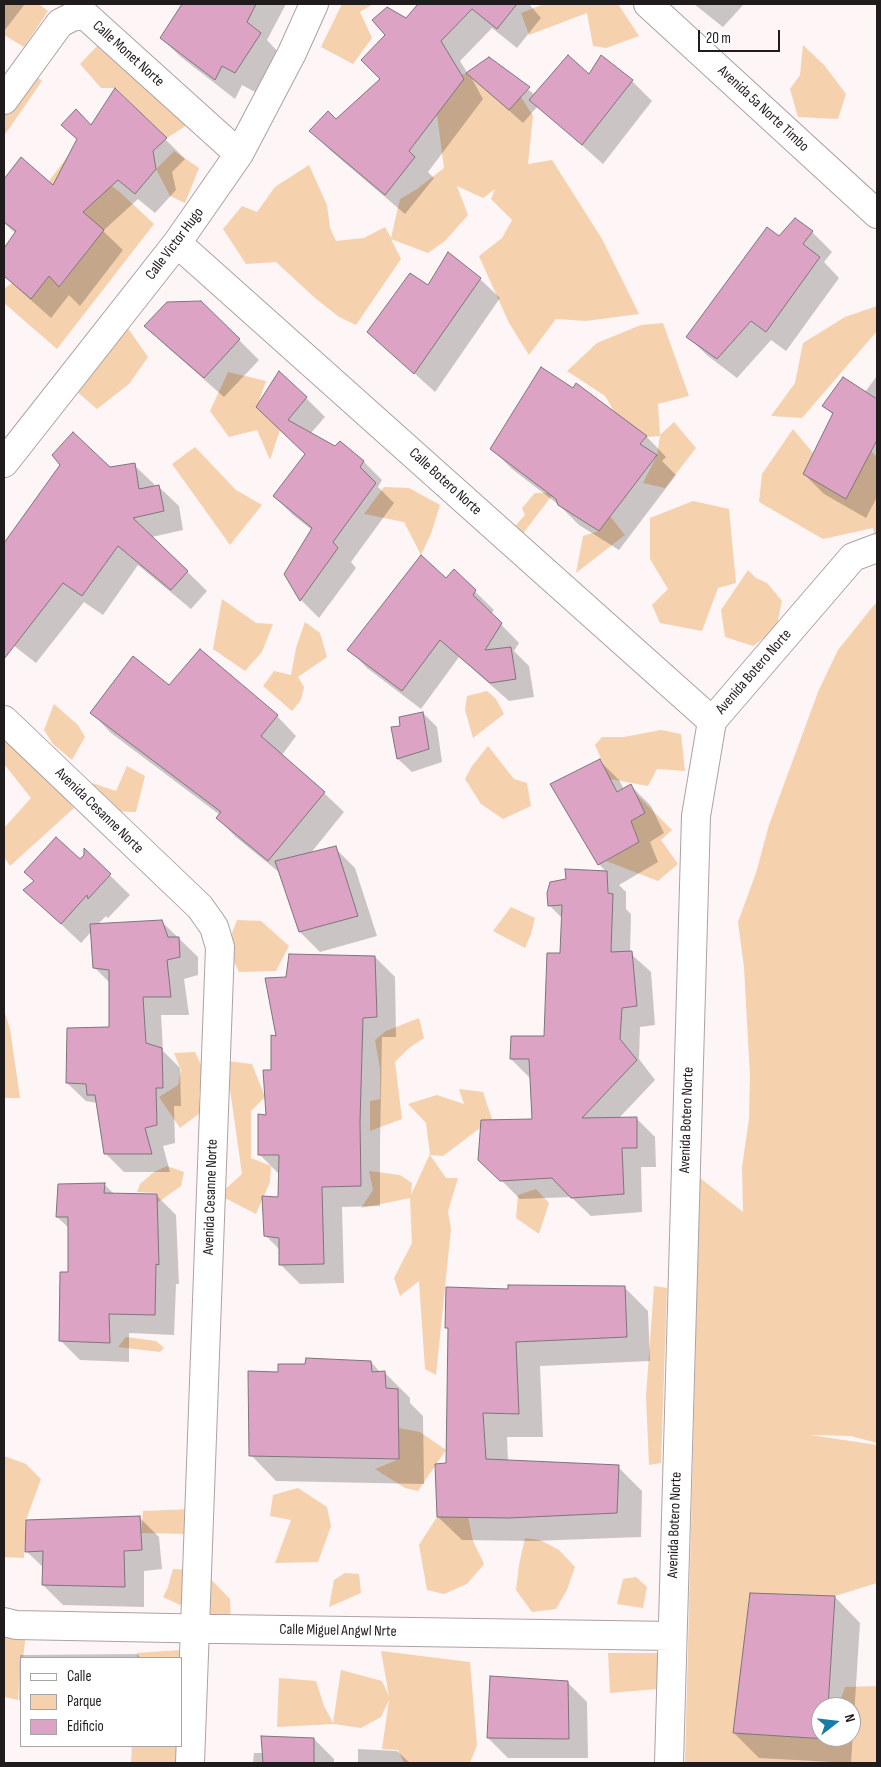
<!DOCTYPE html>
<html>
<head>
<meta charset="utf-8">
<style>
	body { margin:0 }
	#map { position:relative; width:881px; height:1767px; overflow:hidden; background:#fef5f6; font-family:"Sofia Sans Condensed",sans-serif }
	canvas { display:block }
	.frame { position:absolute; inset:0; border:5px solid #201b1c; pointer-events:none }
	.legend { position:absolute; left:20px; top:1657px; width:162px; height:90px; box-sizing:border-box; background:#fff; border:1px solid #a6a4a4; margin:0; padding:6px 9px; list-style:none; font-size:15px; color:#201b1c }
	.legend li { display:flex; align-items:center; gap:10px; height:25px }
	.legend b { width:25px; border:1px solid #a6a4a4 }
	.north { position:absolute; left:811px; top:1697px; width:50px; height:50px; box-sizing:border-box; background:#fff; border:1px solid #a6a4a4; border-radius:50%; rotate:74deg; font-size:14px; font-weight:700; line-height:20px; text-align:center; color:#201b1c }
	.north::after { content:''; display:block; margin:auto; width:18px; height:22px; background:#187ca8; clip-path:polygon(50% 0,100% 100%,50% 72%,0 100%) }
	.scale { position:absolute; left:698px; top:30px; width:82px; height:22px; box-sizing:border-box; border:2px solid #201b1c; border-top:0; padding-left:6px; font-size:15px; line-height:18px; white-space:nowrap; color:#201b1c; -webkit-text-stroke:4px #fff; paint-order:stroke }
</style>
</head>
<body>
<div id="map">
<canvas width="881" height="1767"></canvas>
<div class="frame"></div>
<ul class="legend">
<li><b style="height:6px;background:#fff"></b>Calle</li>
<li><b style="height:14px;background:#f5d1ae"></b>Parque</li>
<li><b style="height:14px;background:#dca3c4"></b>Edificio</li>
</ul>
<div class="north">N</div>
<div class="scale">20 m</div>
</div>
<script>
const g = document.querySelector('canvas').getContext('2d');
g.lineJoin = 'round';
function paint(path, color) { g.fillStyle = color; g.fill(path, 'evenodd'); }
const shape = rows => new Path2D(rows.map(r => 'M' + r).join(''));
function strokePath(path, color, width, dash) { g.strokeStyle = color; g.lineWidth = width; g.lineCap = dash ? 'butt' : 'round'; g.setLineDash(dash || []); g.stroke(path); }
function drawText(font, color, halo, rows, align = 'center') {
  g.font = font + ' "Sofia Sans Condensed",sans-serif'; g.lineWidth = 4.5; g.setLineDash([]); g.textBaseline = 'middle'; g.strokeStyle = halo; g.fillStyle = color; for (const [text, x, y, turn = 0] of rows) {
    g.save(); g.translate(x, y); g.rotate((+turn || 0) * Math.PI / 180); g.textAlign = isNaN(turn) ? turn : align; if (halo) g.strokeText(text, 0, 0); g.fillText(text, 0, 0); g.restore();
  }
}
const green = shape([
	[4,4,39,4,48,11,24,47,4,35],
	[342,4,373,4,360,12,372,38,353,64,321,47],
	[544,4,618,4,639,36,606,48,593,46,587,13,529,35,521,13],
	[100,43,190,123,167,138,116,88,101,88,80,64],
	[803,45,825,66,846,94,838,119,798,117,790,89,800,75],
	[20,62,42,81,4,136,4,81],
	[466,73,509,110,521,97,533,116,528,164,552,160,602,239,639,314,586,321,556,319,529,355,509,323,479,256,502,238,512,220,491,199,495,189,483,198,457,186,468,215,445,241,428,253,391,239,401,259,356,325,339,317,315,298,276,262,246,264,223,229,242,206,257,212,275,187,309,165,327,205,330,228,336,241,364,238,385,227,391,238,400,199,417,189,444,168,437,115,441,84],
	[174,151,199,168,185,203,170,196,156,169],
	[70,153,122,194,154,224,57,349,4,303,4,289,12,283,31,299,49,276,60,287,103,230,49,181],
	[877,306,877,331,802,418,771,416,795,383,803,343,845,317],
	[663,323,689,396,658,404,660,435,674,422,696,448,665,488,643,483,657,455,660,436,647,437,621,423,605,396,567,371,597,343,641,325],
	[125,324,148,357,129,384,97,409,75,390],
	[228,372,266,381,257,407,280,430,270,460,257,430,229,437,210,411],
	[793,429,813,453,803,474,846,499,871,451,877,457,877,542,876,542,873,528,823,539,759,502,762,474],
	[195,447,236,490,262,505,230,545,172,464],
	[384,487,409,488,440,505,431,534,421,555,404,522,364,514],
	[535,493,554,493,521,536,516,525,525,515,522,508],
	[693,501,729,509,736,583,718,588,702,631,660,623,652,605,668,589,650,559,650,518],
	[610,516,625,535,576,573,583,536,599,531],
	[748,570,756,578,767,583,782,601,776,629,753,646,725,637,721,610],
	[222,599,256,623,273,624,262,652,245,671,213,649],
	[877,603,877,1443,851,1436,810,1435,877,1445,877,1583,835,1596,750,1594,733,1733,825,1739,826,1737,851,1737,851,1707,838,1707,845,1687,877,1686,877,1763,685,1763,700,1178,743,1212,742,1167,749,1119,750,1076,744,967,738,922,756,873,769,825,818,692,838,650,874,605],
	[305,622,320,633,327,657,298,677,304,687,301,700,292,711,263,686,274,671,291,675,296,648],
	[487,691,496,699,504,714,473,738,465,710,467,696],
	[54,704,78,725,85,737,72,760,53,744,44,730],
	[4,728,74,808,10,866,4,857,4,828,31,798,4,764],
	[661,730,681,734,685,771,657,769,648,786,610,779,595,745,602,737,624,737],
	[488,746,514,779,527,783,531,806,503,819,481,804,465,779,472,766],
	[127,766,145,776,136,812,108,811,92,783,116,791],
	[636,794,672,830,661,840,678,864,658,881,606,861,639,842,631,821,645,813],
	[511,907,535,918,531,934,525,948,493,931],
	[237,920,261,921,289,946,276,971,239,972,227,946],
	[4,1010,10,1029,20,1098,4,1098],
	[419,1018,424,1038,409,1048,395,1062,402,1119,370,1131,370,1101,380,1099,380,1069,375,1040,386,1031],
	[195,1052,203,1069,199,1095,200,1113,180,1128,159,1097,178,1085,181,1070,174,1053],
	[226,1061,252,1064,265,1097,251,1111,251,1158,271,1166,270,1182,256,1214,219,1195,242,1174],
	[459,1089,483,1092,492,1119,443,1156,430,1155,446,1178,458,1178,448,1211,451,1229,436,1375,425,1369,419,1281,400,1296,394,1278,412,1243,410,1198,361,1208,373,1190,369,1171,400,1175,412,1183,411,1195,430,1154,426,1123,408,1104,437,1095,464,1104],
	[167,1166,184,1172,181,1186,157,1203,157,1193,137,1192,140,1184,154,1172],
	[536,1189,549,1203,539,1234,516,1218,518,1195],
	[654,1286,667,1288,661,1463,649,1465,646,1396],
	[126,1337,156,1341,164,1348,160,1352,118,1347],
	[399,1428,420,1432,446,1450,418,1491,405,1488,375,1469,399,1459],
	[4,1456,26,1464,41,1479,26,1520,24,1558,4,1557],
	[298,1488,327,1507,331,1526,318,1562,275,1563,291,1520,270,1516,273,1495],
	[193,1509,190,1534,141,1533,143,1511],
	[437,1517,468,1517,473,1541,484,1564,467,1584,444,1594,427,1590,419,1545],
	[525,1538,540,1540,559,1550,575,1567,567,1590,556,1609,532,1612,516,1590,519,1565],
	[173,1569,192,1570,191,1603,180,1605,163,1597,168,1587],
	[205,1573,230,1599,231,1622,196,1627],
	[345,1573,359,1574,361,1593,329,1607,334,1580],
	[636,1577,647,1587,643,1608,617,1604,623,1579],
	[4,1622,27,1625,23,1658,21,1658,18,1700,4,1697],
	[181,1650,180,1658,137,1658,137,1653],
	[381,1651,470,1662,477,1745,470,1763,404,1763,398,1750,382,1749,389,1700,381,1717,361,1728,334,1724,277,1727,279,1678,316,1681,324,1706,333,1723,341,1670,382,1681,389,1696],
	[608,1653,661,1653,658,1689,610,1693],
	[132,1746,177,1746,176,1763,131,1763]
]);
const shadow = shape([
	[4,4,25,4,4,31],
	[184,4,286,4,267,40,280,54,255,92,242,85,235,99,181,57,161,38],
	[420,4,529,4,541,18,517,48,492,28,460,61,468,74,489,58,535,95,590,76,632,81,652,101,603,164,538,106,523,123,471,77,483,99,428,172,434,178,405,214,331,151,311,131,336,120,382,79,406,19],
	[694,4,744,4,723,27],
	[116,90,185,159,172,172,176,190,155,213,138,199,103,231,123,250,80,306,69,295,51,318,4,276,4,250,16,234,4,223,4,181,21,159,53,187,78,140,62,125,92,127],
	[812,232,832,252,824,262,839,278,786,351,771,340,737,378,708,356,688,337,779,238],
	[480,279,500,298,435,392,369,332],
	[201,302,259,360,224,397,166,346,146,326],
	[877,376,877,497,866,518,824,494,804,474,833,415,824,406,865,392],
	[577,385,647,437,666,457,662,461,676,475,619,550,579,525,559,505,512,469,492,449,574,389],
	[306,398,325,417,310,434,364,462,382,480,378,487,394,503,351,562,356,568,319,618,301,600,312,530,293,515,274,496,306,454,258,407],
	[62,465,110,468,134,465,154,484,155,487,159,487,179,506,183,530,152,537,207,591,191,609,138,565,103,615,84,602,36,663,4,638,4,546],
	[454,571,494,610,491,614,519,643,514,651,529,666,534,697,509,701,459,657,421,709,367,668,349,649,446,580],
	[169,687,277,716,296,736,282,755,324,793,344,812,310,854,335,848,355,868,377,936,320,952,300,932,280,873,237,838,217,818,220,815,111,733,92,713],
	[423,713,437,727,442,762,412,772,398,759,393,728,401,727],
	[599,760,619,780,624,789,631,786,651,806,664,833,650,842,658,862,619,885,626,892,626,909,631,914,630,953,651,972,655,1025,640,1027,639,1059,655,1080,619,1118,636,1118,655,1137,656,1167,641,1167,642,1212,591,1216,571,1197,520,1199,480,1159,534,1120,530,1078,511,1059,545,1037,562,954,563,919,550,906,567,881,566,871,607,873,599,864,552,785],
	[85,851,130,895,108,918,106,916,98,924,161,921,198,957,198,975,184,979,189,1015,161,1015,163,1051,180,1068,181,1106,174,1106,175,1143,163,1146,170,1172,124,1172,105,1153,97,1103,86,1101,67,1083,111,1029,110,983,94,967,91,932,81,943,45,909,86,856],
	[375,957,395,977,396,1037,382,1037,380,1143,380,1206,342,1207,344,1283,300,1284,280,1264,280,1250,265,1235,279,1198,280,1175,259,1154,268,1116,273,1071,287,978],
	[104,1184,114,1194,156,1195,176,1215,179,1284,176,1284,174,1335,129,1333,129,1362,80,1360,60,1340,69,1273,69,1228,57,1217],
	[624,1287,648,1311,650,1361,540,1366,543,1437,507,1437,508,1461,618,1467,642,1491,641,1537,533,1541,462,1540,438,1517,447,1465,449,1330,446,1327,510,1291],
	[371,1362,381,1373,385,1373,410,1398,410,1403,423,1416,424,1484,276,1481,251,1455],
	[139,1517,159,1537,162,1569,144,1571,144,1607,63,1605,43,1585,44,1568,26,1551],
	[835,1597,860,1623,851,1763,759,1758,734,1733],
	[821,1707,851,1707,851,1737,821,1737],
	[137,1654,141,1658,21,1658,21,1702,19,1700,20,1655],
	[567,1682,587,1702,588,1758,508,1758,488,1738],
	[314,1739,334,1759,334,1763,253,1763,254,1753,263,1753],
	[358,1749,397,1751,410,1763,358,1763]
]);
const building = shape([
	[182,4,256,4,247,22,261,33,235,73,222,66,215,80,160,38,182,4],
	[418,4,517,4,497,29,472,9,441,41,464,79,409,151,415,157,385,195,309,131,328,111,336,119,380,79,361,60,385,35,372,20,387,7,406,18,418,4],
	[568,55,589,74,601,55,633,80,582,145,529,100,568,55],
	[489,57,530,87,509,110,466,73,489,57],
	[115,88,167,138,153,151,156,169,135,194,118,180,83,212,104,230,59,287,49,276,31,299,4,276,4,248,16,231,4,222,4,179,21,157,53,185,77,139,61,125,76,109,91,125,115,88],
	[795,218,813,231,803,244,820,257,766,332,751,321,717,359,686,337,767,227,779,236,795,218],
	[448,252,481,278,414,374,367,332,410,273,428,285,448,252],
	[201,301,240,339,204,378,144,326,167,302,201,301],
	[541,367,573,388,576,383,647,436,640,444,657,455,599,531,558,505,556,499,490,449,541,367],
	[279,371,307,397,288,420,335,446,340,441,364,461,360,467,376,483,333,542,338,548,300,601,284,574,312,528,273,496,305,454,256,407,279,371],
	[843,377,877,399,877,440,846,499,803,474,833,413,822,406,843,377],
	[73,432,110,467,135,463,139,489,159,485,164,511,133,518,188,571,171,590,118,546,82,596,63,583,4,659,4,543,60,465,52,455,73,432],
	[421,555,446,578,454,569,476,590,473,595,502,623,485,650,511,647,516,679,490,683,440,640,402,691,347,650,421,555],
	[200,649,278,715,261,736,325,792,268,861,216,818,221,812,90,713,133,656,169,685,200,649],
	[423,712,429,749,397,759,391,727,400,726,399,717,423,712],
	[600,759,617,792,631,784,645,813,631,821,639,842,598,865,550,784,600,759],
	[56,837,80,859,84,855,84,848,111,874,88,899,87,895,61,924,23,890,34,881,24,872,56,837],
	[336,846,358,916,299,932,275,861,336,846],
	[565,869,607,871,608,893,613,894,611,952,632,951,637,1006,622,1008,620,1039,637,1060,582,1118,637,1117,637,1148,622,1148,624,1194,571,1198,552,1178,500,1181,478,1160,481,1120,532,1119,529,1059,510,1059,511,1036,544,1036,547,953,560,953,562,905,548,906,547,893,550,882,566,879,565,869],
	[162,920,168,937,179,937,180,957,167,960,171,997,143,997,146,1043,162,1048,163,1088,156,1088,157,1125,145,1128,152,1154,104,1154,95,1095,87,1095,86,1084,66,1083,67,1028,109,1027,109,970,93,968,90,924,162,920],
	[289,954,375,956,377,1017,363,1018,360,1122,361,1186,322,1187,324,1264,279,1265,279,1238,264,1236,262,1196,278,1197,279,1155,258,1155,258,1114,266,1115,263,1070,271,1070,271,1035,276,1036,265,978,286,977,289,954],
	[105,1183,104,1193,157,1194,159,1265,156,1264,155,1315,109,1314,110,1343,59,1341,60,1272,68,1272,68,1217,56,1217,58,1184,105,1183],
	[508,1285,625,1286,627,1337,516,1342,519,1414,483,1413,486,1459,619,1465,617,1513,509,1518,437,1517,435,1464,446,1463,448,1328,445,1328,446,1287,508,1289,508,1285],
	[306,1358,371,1361,372,1372,385,1371,386,1388,398,1389,399,1459,249,1456,248,1371,278,1372,278,1364,305,1364,306,1358],
	[140,1516,142,1550,124,1551,125,1587,42,1585,43,1551,25,1552,26,1520,140,1516],
	[750,1593,835,1596,828,1707,821,1707,821,1737,826,1737,826,1739,733,1733,750,1593],
	[490,1676,568,1681,569,1739,487,1738,490,1676],
	[261,1736,314,1738,314,1763,263,1763,261,1736]
]);
const minor = shape([
	[648,4,877,214],
	[4,100,60,23,72,17,85,15,239,154],
	[177,243,712,721],
	[4,463,177,243,239,154,292,53,314,4],
	[4,720,200,907,214,927,220,947,190,1763],
	[4,1622,16,1625,221,1629,672,1636],
	[669,1763,696,816,712,721,853,557,877,548]
]);
const streetNames = [
	["Calle Monet Norte",128,54,42],
	["Avenida 5a Norte Timbo",763,109,43],
	["Calle Victor Hugo",175,244,-53],
	["Calle Botero Norte",445,482,42],
	["Avenida Botero Norte",754,672,-49],
	["Avenida Cesanne Norte",99,811,44],
	["Avenida Botero Norte",687,1120,-88],
	["Avenida Cesanne Norte",211,1197,-88],
	["Avenida Botero Norte",675,1525,-88],
	["Calle Miguel Angwl Nrte",338,1631,1]
];
paint(green, '#f5d1ae');
paint(shadow, '#0003');
paint(building, '#dca3c4');
strokePath(building, '#7e7479', 1);
strokePath(minor, '#aea1a2', 30);
strokePath(minor, '#fff', 28);
drawText('15px', '#201b1c', '#fff', streetNames);
</script>
</body>
</html>
